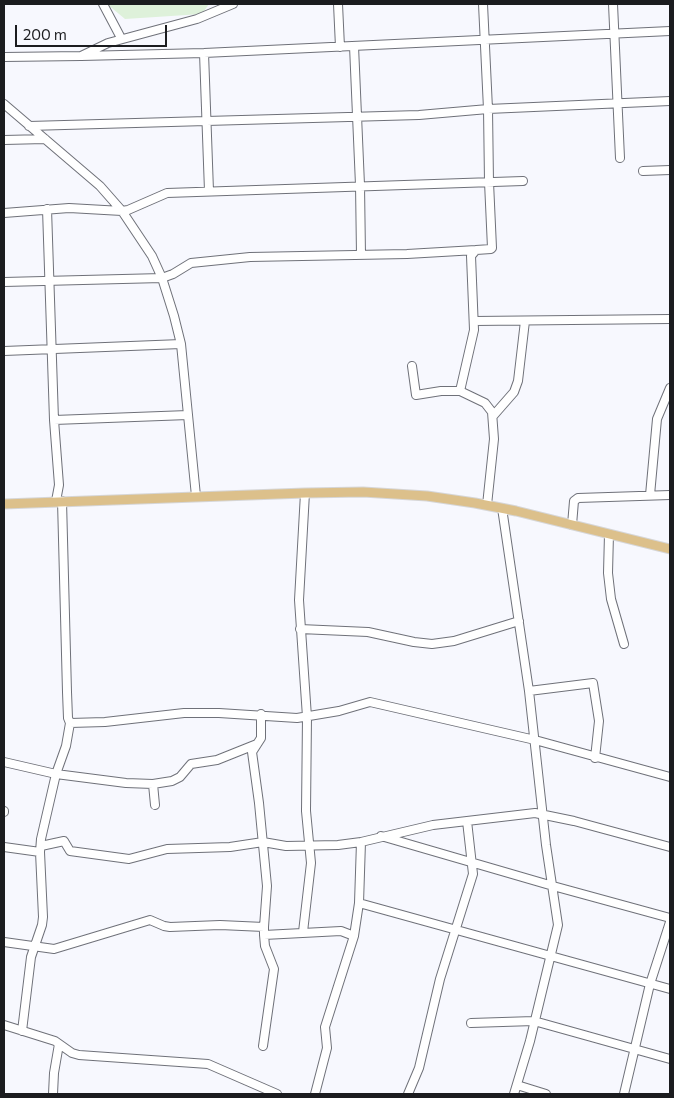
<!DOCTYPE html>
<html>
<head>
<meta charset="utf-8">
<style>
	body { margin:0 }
	#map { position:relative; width:674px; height:1098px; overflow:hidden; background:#f7f8fe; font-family:Commissioner,sans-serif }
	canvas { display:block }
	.frame { position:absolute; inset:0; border:5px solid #1b1c1f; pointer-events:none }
	.scale { position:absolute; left:15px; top:25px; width:152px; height:22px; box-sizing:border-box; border:2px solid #1b1c1f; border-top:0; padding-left:6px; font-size:15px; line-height:18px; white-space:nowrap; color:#1b1c1f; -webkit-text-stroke:4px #f7f8fe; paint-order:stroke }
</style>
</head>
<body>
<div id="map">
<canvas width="674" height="1098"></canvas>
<div class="frame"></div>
<div class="scale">200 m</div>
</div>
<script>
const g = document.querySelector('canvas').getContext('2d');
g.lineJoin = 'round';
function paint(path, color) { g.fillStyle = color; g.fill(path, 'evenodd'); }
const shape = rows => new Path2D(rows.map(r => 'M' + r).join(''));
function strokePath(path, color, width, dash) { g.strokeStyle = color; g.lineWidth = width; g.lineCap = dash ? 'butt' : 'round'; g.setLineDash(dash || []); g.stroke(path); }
const green = shape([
	[107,4,209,4,202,14,125,19]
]);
const minor = shape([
	[103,4,121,38],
	[338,4,340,47],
	[613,4,620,158],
	[354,46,360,185,361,255],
	[204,53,209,191],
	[81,56,204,53,670,31],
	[4,57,81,56,108,43,197,19,233,4],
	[4,104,100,186,122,211,152,256,162,278,174,316,181,344,196,496],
	[29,126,419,115,488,109,670,101],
	[4,140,45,139],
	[643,171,670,170],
	[47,209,54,420,188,415],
	[4,213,69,208,122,211,128,210,167,193,523,181],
	[4,282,162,278,173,274,191,263,250,257,407,254,476,250],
	[474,321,670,319],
	[4,351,181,344],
	[412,366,416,395,441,391,460,391,485,403,492,412,494,439,487,505],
	[460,391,474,330,471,256,476,250,491,249,492,248,489,182,488,109,483,4],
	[493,416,514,392,518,381,525,321],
	[54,420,59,485,56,501],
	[650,495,657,419,670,388],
	[502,508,529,691,546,845,558,925,530,1041,514,1094],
	[572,525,574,501,578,498,670,495],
	[609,534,608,573,611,599,624,644],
	[300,629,368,632,414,642,432,644,454,641,519,621],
	[529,691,593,683,599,721,595,758],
	[261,714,261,738,252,752,259,803,267,886,264,927],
	[70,723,105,722,184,713,219,713,297,718,339,711,370,702,535,740,670,777],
	[4,762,56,774,126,783,153,784,172,781,180,777,191,764,217,760,257,744],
	[153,784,155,805],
	[4,811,4,812],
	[381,836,553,886,670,918],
	[41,846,64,841,70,851,129,859,167,849,230,847,263,842,286,846,338,845,361,842,433,825,535,813,574,821,670,847],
	[4,847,40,852],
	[359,903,670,989],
	[303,932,311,863,306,811,307,717,299,600,305,493],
	[4,942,54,949,150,920,164,926,170,927,220,925,264,927,264,935,341,931,354,936],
	[471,1023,534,1021,670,1059],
	[4,1025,55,1041,72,1053,79,1055,208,1064,277,1094],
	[22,1031,31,957,42,925,43,917,40,852,41,839,56,774,66,746,70,723,68,718,67,692,62,501],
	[263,1046,274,969,265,946,264,935],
	[517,1085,546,1094],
	[53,1094,54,1073,59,1044],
	[315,1094,327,1048,325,1027,354,936,359,903,361,842],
	[408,1094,419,1068,440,979,473,874,467,821],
	[624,1094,650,984,670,922]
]);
const major = shape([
	[4,504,305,493,363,492,427,496,475,503,516,511,670,549]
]);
paint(green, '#def1da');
strokePath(minor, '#6f7179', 10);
strokePath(major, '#d6d6d7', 11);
strokePath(minor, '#fff', 8);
strokePath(major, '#dcc08b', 9);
</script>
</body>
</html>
